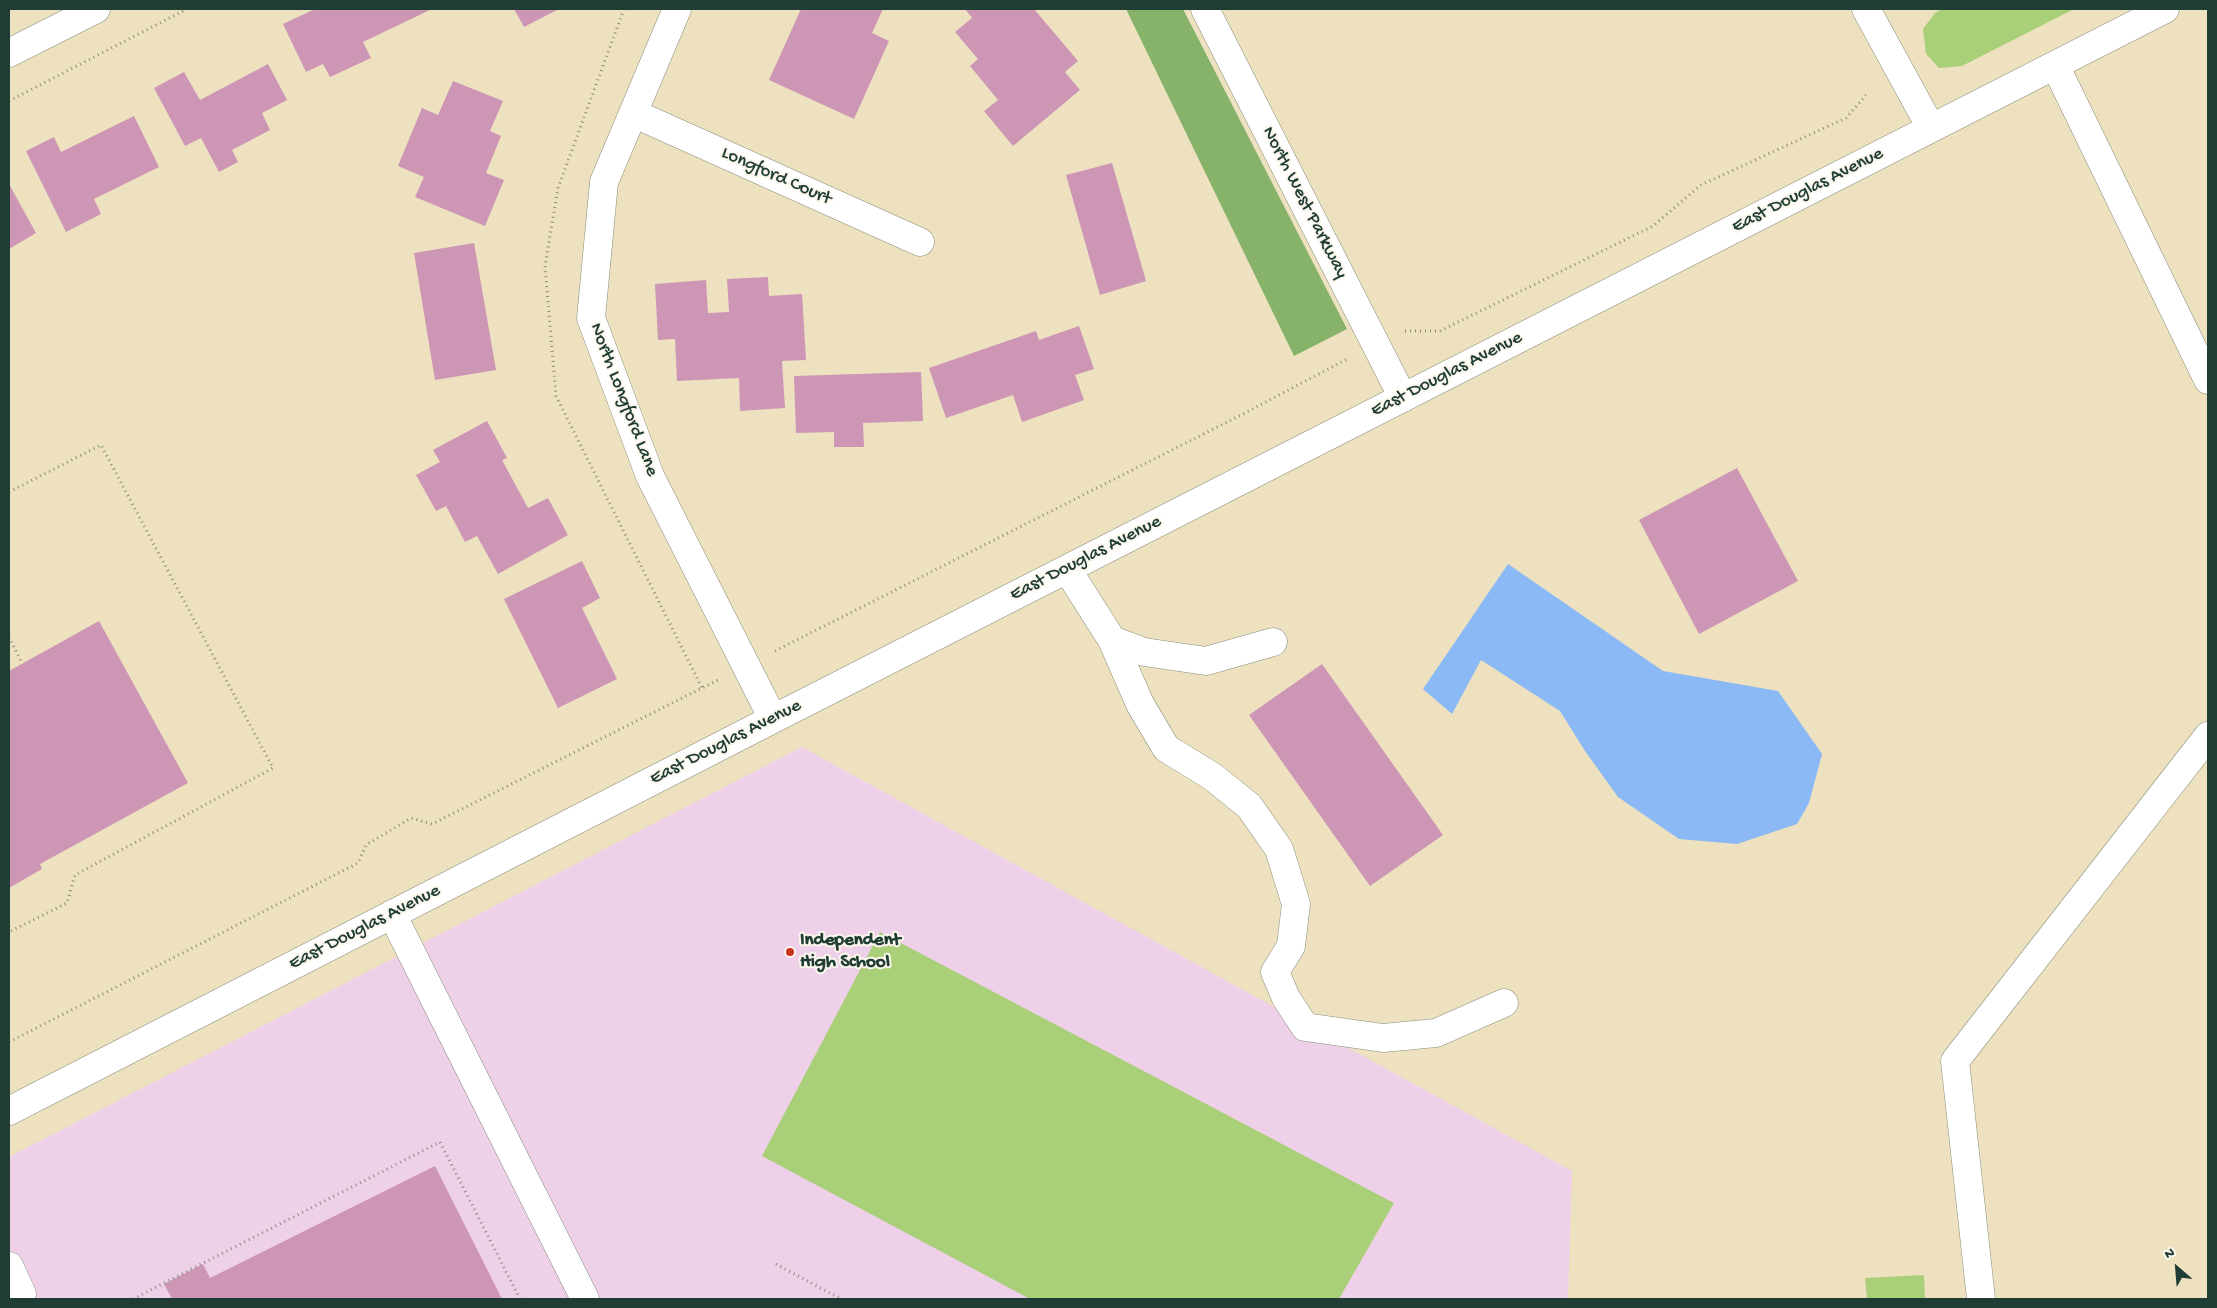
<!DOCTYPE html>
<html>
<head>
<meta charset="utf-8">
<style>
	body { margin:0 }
	#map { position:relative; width:2217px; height:1308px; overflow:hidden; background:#ede1c0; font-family:"Gochi Hand",sans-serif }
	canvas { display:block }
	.frame { position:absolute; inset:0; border:10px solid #1f3d34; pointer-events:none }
	.north { position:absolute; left:2152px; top:1243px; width:50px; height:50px; -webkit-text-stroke:4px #fbf7ec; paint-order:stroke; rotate:333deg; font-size:14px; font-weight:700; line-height:20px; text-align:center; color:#1f3d34 }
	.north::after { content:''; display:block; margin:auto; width:18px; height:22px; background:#1f3d34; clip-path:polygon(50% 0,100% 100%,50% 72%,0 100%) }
</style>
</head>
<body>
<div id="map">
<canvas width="2217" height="1308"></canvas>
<div class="frame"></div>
<div class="north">N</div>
</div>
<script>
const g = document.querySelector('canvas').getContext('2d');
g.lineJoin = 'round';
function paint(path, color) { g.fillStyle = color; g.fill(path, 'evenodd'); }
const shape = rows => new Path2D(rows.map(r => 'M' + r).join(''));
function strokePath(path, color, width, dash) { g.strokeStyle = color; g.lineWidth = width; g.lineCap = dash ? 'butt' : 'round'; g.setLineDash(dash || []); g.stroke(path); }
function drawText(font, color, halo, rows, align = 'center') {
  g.font = font + ' "Gochi Hand",sans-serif'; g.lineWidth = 4; g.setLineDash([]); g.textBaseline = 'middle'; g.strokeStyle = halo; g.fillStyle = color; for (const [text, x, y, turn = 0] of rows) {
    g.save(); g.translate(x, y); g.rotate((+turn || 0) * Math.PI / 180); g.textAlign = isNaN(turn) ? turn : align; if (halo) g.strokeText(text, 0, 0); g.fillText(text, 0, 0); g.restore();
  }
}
const built = shape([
	[802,747,1572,1171,1568,1299,9,1299,9,1157]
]);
const green = shape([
	[1942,9,2074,9,1962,66,1939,68,1926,54,1923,29,1935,13],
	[880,932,1394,1203,1339,1299,1030,1299,762,1156],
	[1924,1275,1925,1299,1867,1299,1865,1278]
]);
const forest = shape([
	[1126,9,1183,9,1347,329,1294,356]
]);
const water = shape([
	[1508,564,1663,671,1778,691,1822,754,1809,803,1797,824,1737,844,1679,839,1618,797,1585,751,1560,711,1481,660,1452,714,1423,689]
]);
const building = shape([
	[315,9,432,9,363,42,371,58,330,77,323,64,306,72,283,24],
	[514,9,559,9,524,27],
	[801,9,883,9,872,33,889,41,854,119,769,80],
	[965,9,1034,9,1078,61,1065,72,1080,90,1013,146,984,111,998,100,970,66,978,59,955,32,972,18],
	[268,64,287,100,262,113,270,130,232,150,238,162,219,172,201,138,185,146,154,88,184,72,200,100],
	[453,81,503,101,490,131,501,136,486,173,504,180,485,226,415,197,424,177,398,166,422,108,438,115],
	[134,116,159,167,94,199,101,214,66,232,26,151,54,137,61,152],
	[1112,163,1146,281,1100,295,1066,175],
	[9,184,36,233,9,249],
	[474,243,496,370,435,380,414,253],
	[768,277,769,296,802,294,806,360,782,361,785,408,740,411,739,378,677,381,675,339,658,340,655,284,706,280,708,313,729,312,727,279],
	[1079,326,1094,369,1075,375,1084,400,1022,422,1013,395,946,418,929,368,1036,331,1039,340],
	[921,372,923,421,863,423,864,447,834,447,834,432,796,433,794,376],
	[487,421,507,458,502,460,528,508,548,498,568,535,498,574,477,536,465,542,446,506,436,511,416,475,440,462,433,450],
	[1737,468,1798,581,1699,634,1639,520],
	[582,561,600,598,582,608,617,679,558,708,504,599],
	[99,621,188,783,40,864,42,869,9,888,9,671],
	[1322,664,1443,835,1370,886,1249,715],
	[435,1166,502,1299,172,1299,164,1284,203,1264,210,1278]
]);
const path = shape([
	[624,9,558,188,545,266,556,396,702,688],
	[9,101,187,9],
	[1405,331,1440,331,1653,226,1701,185,1846,118,1866,95],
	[9,492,101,445,273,768,75,875,67,903,9,932],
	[9,637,21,661],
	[775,651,1245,413,1349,358],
	[9,1042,358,863,366,845,411,818,432,824,718,680],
	[776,1264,841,1299],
	[133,1299,440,1142,520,1299]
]);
const minor = shape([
	[677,9,604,182,591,318,650,476,773,719],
	[1205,9,1403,398],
	[1866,9,1931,128],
	[9,53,96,9],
	[2055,65,2208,380],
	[633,113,920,242],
	[1067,569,1112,640,1144,652,1206,661,1273,642],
	[1112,640,1140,704,1166,748,1213,777,1249,806,1279,849,1296,904,1291,946,1275,972,1286,998,1305,1027,1383,1038,1436,1033,1504,1003],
	[392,914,585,1299],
	[9,1111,773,719,2165,9],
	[9,1266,22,1294],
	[1981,1299,1955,1061,2208,736]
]);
const markers = [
	[790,952,5,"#c8321e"]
];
const streetNames = [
	["Longford Court",776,177,24],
	["East Douglas Avenue",1808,191,-27],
	["North West Parkway",1304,203,63],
	["East Douglas Avenue",1447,375,-27],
	["North Longford Lane",623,400,69],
	["East Douglas Avenue",1086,559,-27],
	["East Douglas Avenue",726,743,-27],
	["East Douglas Avenue",365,928,-27]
];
const poiNames = [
	["Independent",800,941],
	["High School",800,963]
];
paint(built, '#eed0e8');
paint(green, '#aacf79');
paint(forest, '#87b269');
paint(water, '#8ab9f5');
paint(building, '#cd96b5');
strokePath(minor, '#868f7a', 29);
strokePath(path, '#868f7a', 3, [1, 4]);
strokePath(minor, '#fff', 28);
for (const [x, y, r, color] of markers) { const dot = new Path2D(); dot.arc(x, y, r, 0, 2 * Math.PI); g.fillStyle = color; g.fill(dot); strokePath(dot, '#fbf7ec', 2); }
drawText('19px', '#1f3d34', '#fbf7ec', streetNames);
drawText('bold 19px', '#1f3d34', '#fbf7ec', poiNames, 'left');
</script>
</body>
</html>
